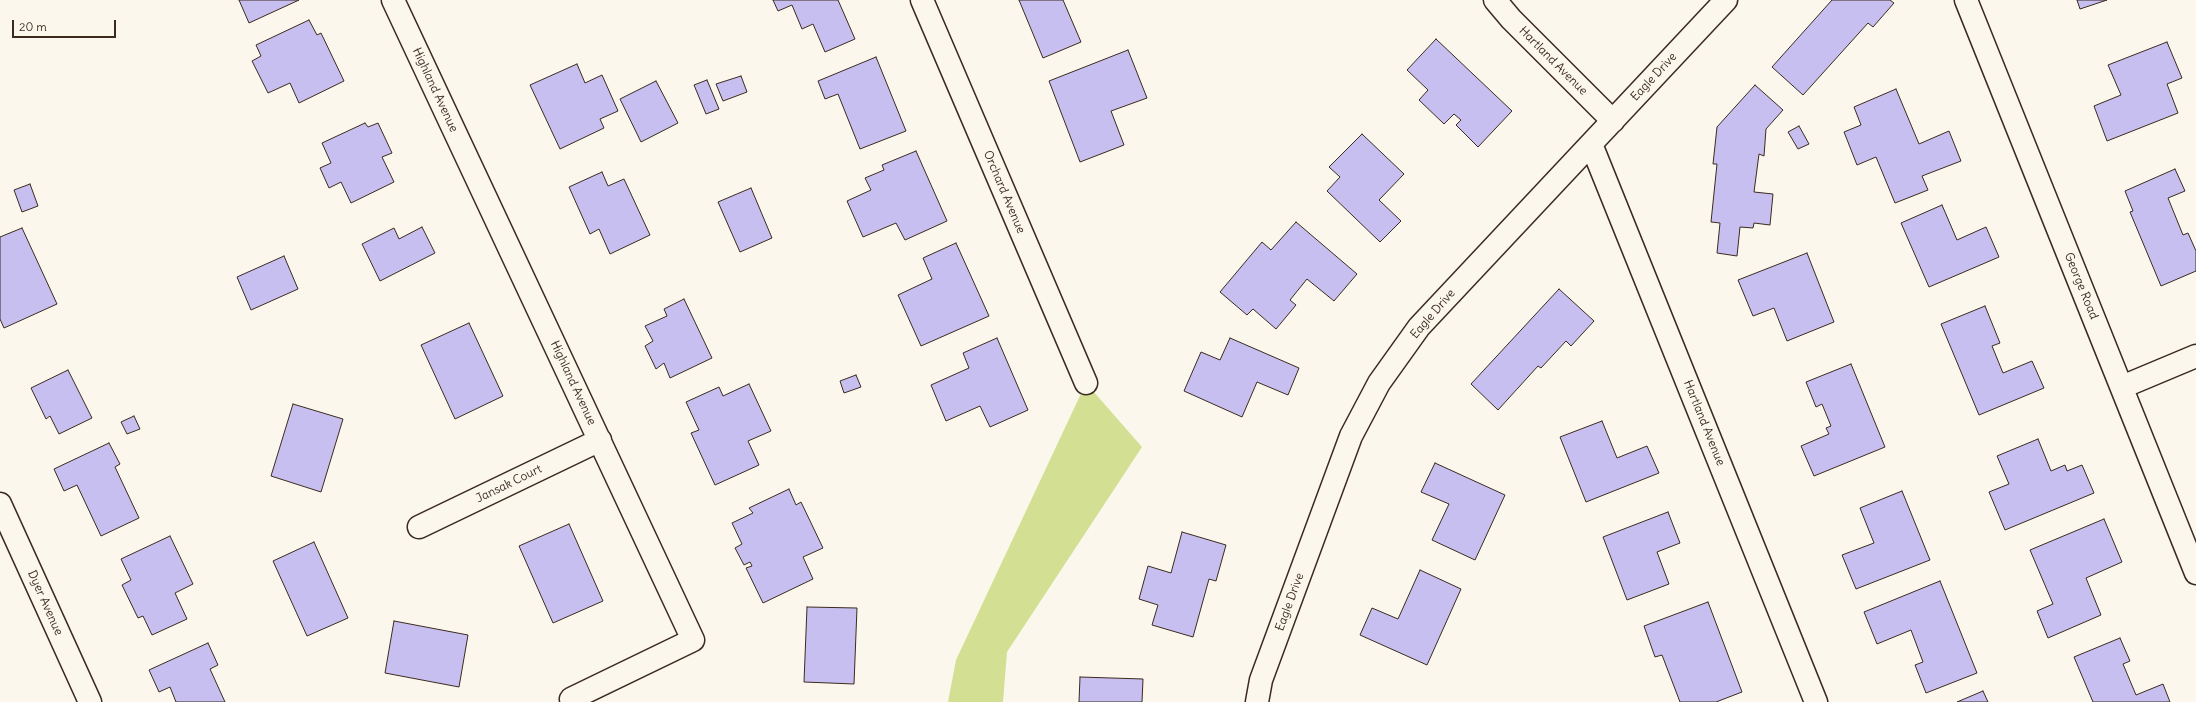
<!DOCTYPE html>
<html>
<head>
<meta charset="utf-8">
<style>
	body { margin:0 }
	#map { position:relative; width:2196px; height:702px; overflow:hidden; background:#fbf7ec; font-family:Delius,sans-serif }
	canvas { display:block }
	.scale { position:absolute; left:12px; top:20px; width:104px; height:18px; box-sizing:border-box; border:2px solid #3b2a1e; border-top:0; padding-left:5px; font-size:12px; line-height:14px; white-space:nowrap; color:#3b2a1e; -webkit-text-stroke:3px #fbf7ec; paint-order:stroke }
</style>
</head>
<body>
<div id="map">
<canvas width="2196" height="702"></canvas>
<div class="scale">20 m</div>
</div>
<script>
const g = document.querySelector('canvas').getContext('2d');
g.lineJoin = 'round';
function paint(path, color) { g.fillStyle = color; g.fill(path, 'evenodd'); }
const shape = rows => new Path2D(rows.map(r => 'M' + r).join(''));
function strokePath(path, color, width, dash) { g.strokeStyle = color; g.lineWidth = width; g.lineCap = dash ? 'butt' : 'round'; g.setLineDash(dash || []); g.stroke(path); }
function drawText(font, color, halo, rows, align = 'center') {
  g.font = font + ' Delius,sans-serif'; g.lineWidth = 4; g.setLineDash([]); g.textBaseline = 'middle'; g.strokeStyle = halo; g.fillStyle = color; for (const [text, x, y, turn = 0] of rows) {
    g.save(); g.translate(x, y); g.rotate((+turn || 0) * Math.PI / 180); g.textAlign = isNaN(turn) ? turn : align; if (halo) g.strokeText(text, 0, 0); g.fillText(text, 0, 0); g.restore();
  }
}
const green = shape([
	[1086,383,1142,447,1007,652,1003,702,948,702,956,660]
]);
const building = shape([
	[239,0,299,0,249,23,239,0],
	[773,0,838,0,855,39,825,52,813,24,802,29,792,5,778,11,773,0],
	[1019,0,1063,0,1081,42,1043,58,1019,0],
	[1832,0,1890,0,1894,3,1873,27,1868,23,1803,95,1772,67,1832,0],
	[2077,0,2107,0,2080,9,2077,0],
	[309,20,317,35,321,33,344,81,299,103,290,83,268,93,252,61,261,56,256,45,309,20],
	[1436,39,1512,111,1478,147,1456,125,1461,120,1454,114,1444,124,1419,100,1428,90,1407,70,1436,39],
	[2167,42,2182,78,2167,84,2178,113,2107,141,2094,106,2121,95,2108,65,2167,42],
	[1128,50,1147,98,1111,111,1124,145,1080,162,1049,81,1128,50],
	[876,57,906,131,860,149,838,94,825,99,818,81,876,57],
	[577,64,585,83,602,75,618,111,600,119,604,128,560,149,530,85,577,64],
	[741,76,747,92,723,101,716,84,741,76],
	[707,80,719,109,706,114,694,85,707,80],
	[656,81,678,123,641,142,620,99,656,81],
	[1755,85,1783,110,1766,129,1764,156,1759,154,1754,192,1773,194,1770,225,1754,223,1753,228,1740,227,1737,256,1717,253,1720,223,1711,222,1717,164,1713,164,1717,127,1755,85],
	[1896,89,1919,144,1949,131,1961,161,1922,176,1928,190,1895,203,1876,157,1857,165,1844,132,1861,125,1854,107,1896,89],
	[365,123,368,127,378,123,392,153,382,157,394,182,351,203,341,182,329,188,320,168,331,163,322,143,365,123],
	[1799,126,1809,144,1798,149,1788,132,1799,126],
	[1362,134,1404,174,1379,200,1401,221,1380,242,1327,191,1340,177,1329,167,1362,134],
	[916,151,947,221,905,240,896,223,863,237,847,201,871,190,865,178,884,170,882,165,916,151],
	[2175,169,2185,191,2168,198,2183,235,2188,233,2196,251,2196,271,2161,286,2130,212,2133,211,2125,191,2175,169],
	[602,172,608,186,624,179,650,235,610,254,599,229,590,234,569,187,602,172],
	[30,184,38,206,22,212,14,190,30,184],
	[751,188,772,238,740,252,718,202,751,188],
	[1942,205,1957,240,1986,227,1999,257,1929,287,1901,223,1942,205],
	[1296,222,1357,274,1334,301,1307,279,1290,300,1296,305,1276,329,1253,309,1247,315,1220,292,1262,242,1271,250,1296,222],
	[422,227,435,253,380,281,362,244,394,228,399,239,422,227],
	[22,228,57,304,4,328,0,319,0,237,22,228],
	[956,243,989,316,921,346,898,295,932,279,923,258,956,243],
	[1807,253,1834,322,1787,341,1774,308,1753,316,1738,280,1807,253],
	[284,256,298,289,251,310,237,277,284,256],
	[1559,289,1594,321,1571,346,1566,341,1541,368,1538,366,1498,410,1471,384,1559,289],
	[684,299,712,358,670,378,664,363,656,369,645,346,653,341,645,326,667,316,664,309,684,299],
	[1985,306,2000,343,1992,346,2003,373,2032,361,2044,388,1979,415,1941,324,1985,306],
	[469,323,503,396,455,419,421,345,469,323],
	[997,338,1028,410,990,427,980,406,946,421,931,385,969,368,963,353,997,338],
	[1230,338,1299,368,1288,395,1257,382,1242,417,1184,391,1201,352,1220,360,1230,338],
	[1851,364,1885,447,1814,476,1801,446,1829,434,1826,428,1831,426,1822,404,1816,407,1806,382,1851,364],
	[68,370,92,418,59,434,50,416,46,419,31,388,68,370],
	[856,375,861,387,844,393,840,381,856,375],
	[749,384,771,431,748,441,759,465,715,485,691,433,699,430,686,402,719,387,723,396,749,384],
	[293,404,343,419,321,492,271,476,293,404],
	[134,416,140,429,127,434,121,422,134,416],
	[1602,421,1617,458,1647,446,1659,473,1586,502,1560,437,1602,421],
	[2038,439,2051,471,2065,465,2067,471,2082,465,2094,493,2005,530,1989,492,2009,484,1997,456,2038,439],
	[109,443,120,464,115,467,139,518,101,536,77,485,64,491,54,469,109,443],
	[1435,463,1505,495,1475,560,1432,540,1449,504,1421,492,1435,463],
	[789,489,796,505,801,502,823,548,803,557,813,579,763,603,746,568,752,566,750,562,744,565,735,548,742,544,732,523,753,513,749,508,789,489],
	[1902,491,1930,560,1856,589,1842,555,1874,543,1860,508,1902,491],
	[1668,512,1680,543,1657,552,1669,584,1627,600,1603,537,1668,512],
	[2104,519,2122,562,2086,578,2101,615,2048,638,2037,611,2053,604,2030,550,2104,519],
	[569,524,603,601,553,623,519,546,569,524],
	[1182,532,1226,545,1216,581,1209,579,1193,637,1152,625,1158,605,1139,599,1148,566,1171,573,1182,532],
	[170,536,193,584,175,593,187,619,152,635,143,616,138,618,122,585,131,580,121,559,170,536],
	[314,542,348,618,307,636,273,561,314,542],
	[1420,570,1461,589,1427,665,1360,635,1372,608,1398,619,1420,570],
	[1940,581,1977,673,1926,693,1915,665,1923,662,1911,630,1877,644,1864,612,1940,581],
	[1708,602,1742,692,1716,702,1680,702,1662,655,1655,657,1644,626,1708,602],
	[807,607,857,608,854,684,804,682,807,607],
	[394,621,468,635,459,687,385,673,394,621],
	[2120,638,2130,661,2123,664,2136,695,2163,684,2170,702,2093,702,2074,657,2120,638],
	[208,643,218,665,210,669,225,702,176,702,170,687,159,692,149,670,208,643],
	[1080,677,1143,679,1142,702,1079,702,1080,677],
	[1983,691,1988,702,1957,702,1983,691]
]);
const minor = shape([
	[393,0,693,640,571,699,572,702],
	[922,0,1086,383],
	[1495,0,1511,19,1613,121],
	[1966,0,2196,573],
	[1591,144,1816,702],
	[2122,387,2196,356],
	[0,504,90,702],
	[419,527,600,440],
	[1257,702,1261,680,1351,436,1379,383,1419,327,1726,0]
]);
const streetNames = [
	["Hartland Avenue",1553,61,45],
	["Eagle Drive",1654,77,-47],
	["Highland Avenue",435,90,65],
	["Orchard Avenue",1004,192,67],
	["George Road",2081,286,68],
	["Eagle Drive",1433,314,-49],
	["Highland Avenue",573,383,65],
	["Hartland Avenue",1704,423,68],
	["Jansak Court",509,484,-26],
	["Eagle Drive",1290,602,-70],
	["Dyer Avenue",45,603,66]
];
paint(green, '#d3e093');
paint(building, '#c8bff1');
strokePath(building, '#3b2a1e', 1);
strokePath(minor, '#3b2a1e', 25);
strokePath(minor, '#fbf7ec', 22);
drawText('12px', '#3b2a1e', '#fbf7ec', streetNames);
</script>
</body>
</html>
